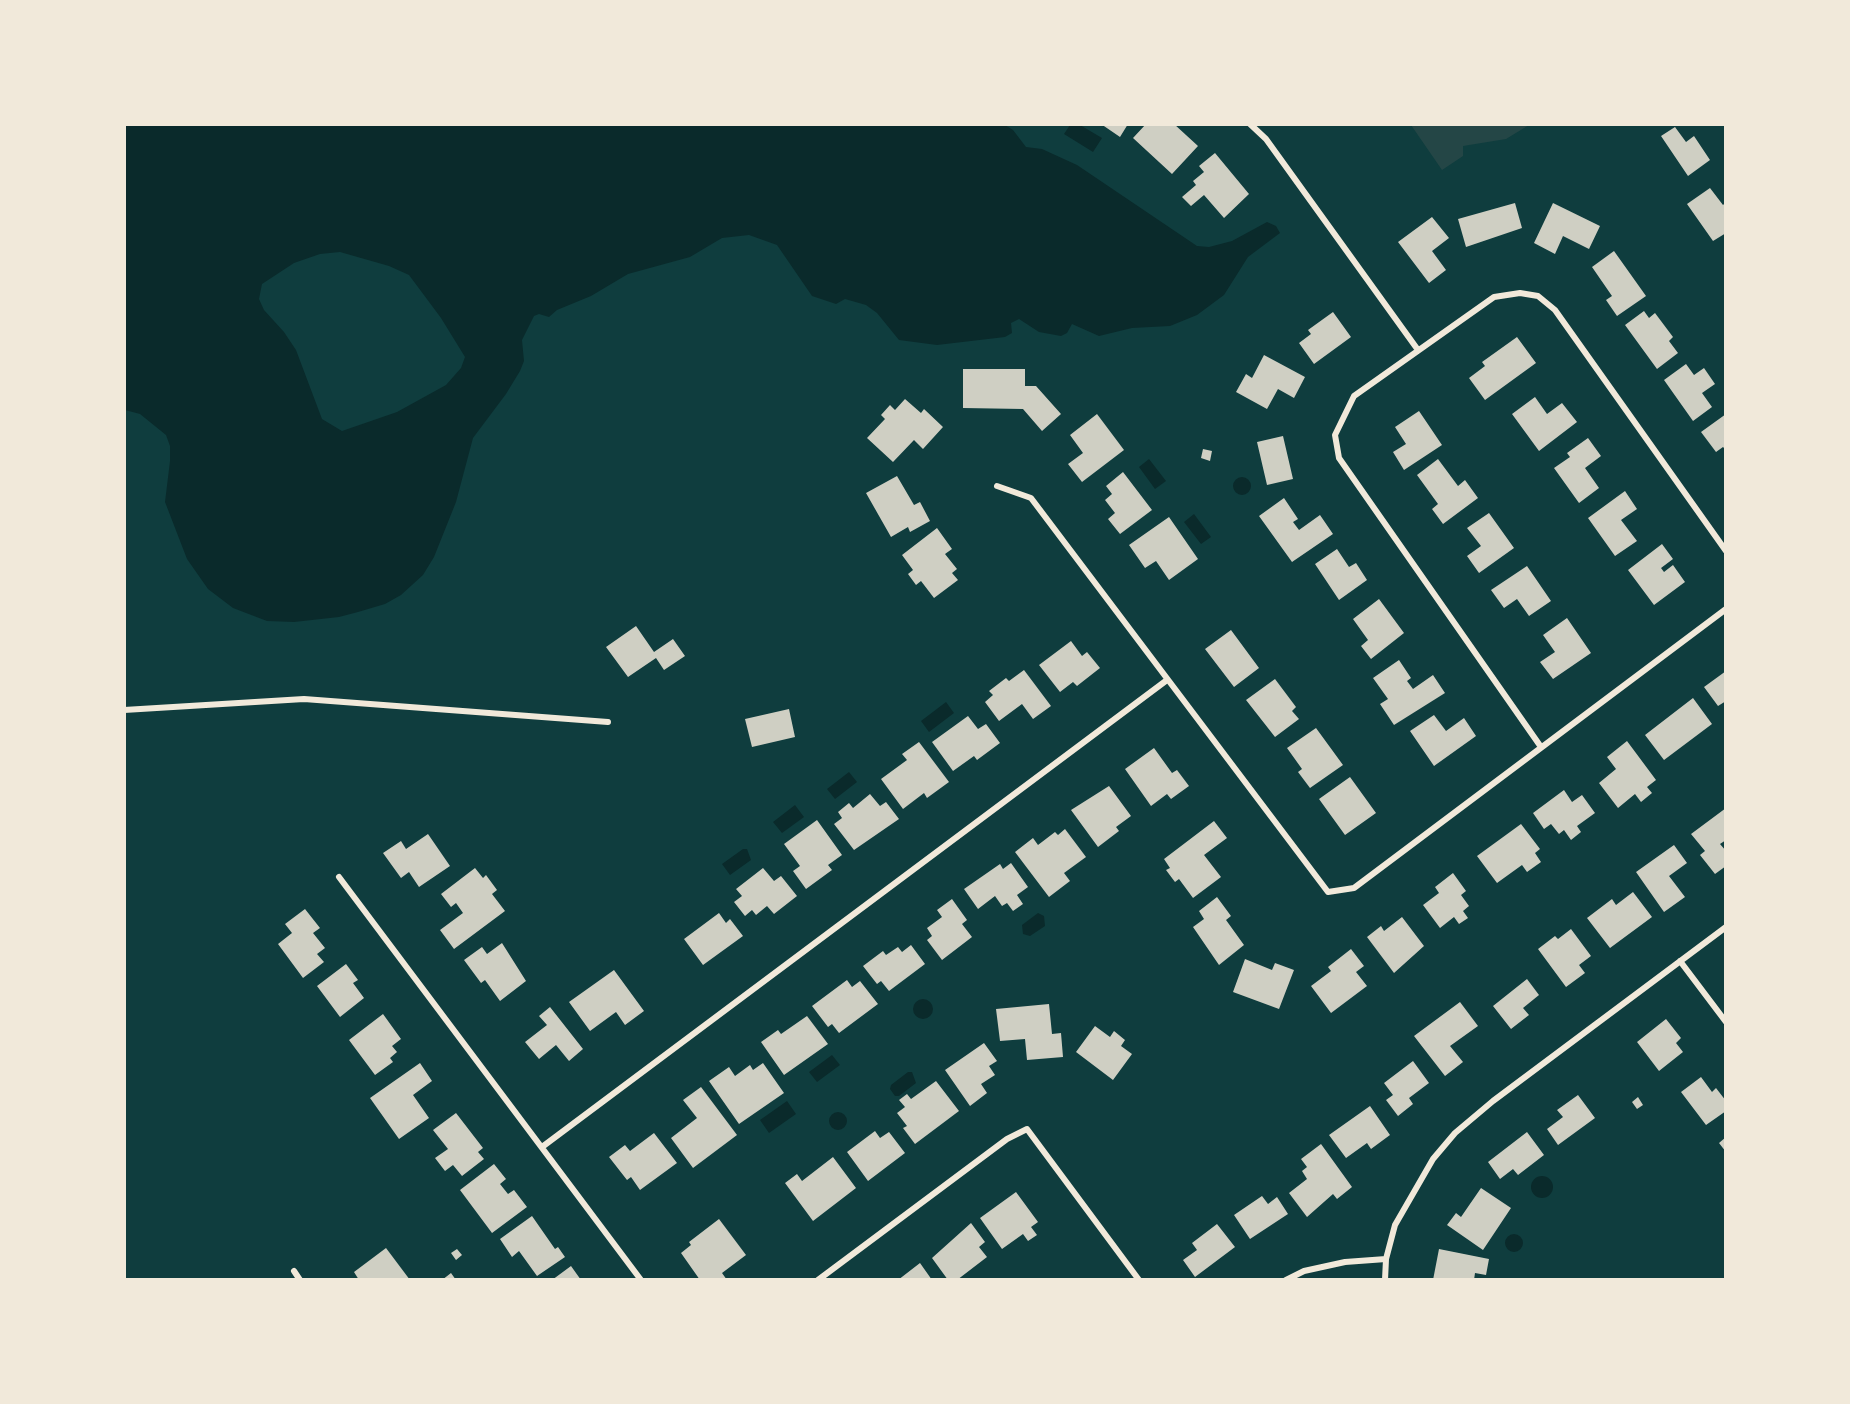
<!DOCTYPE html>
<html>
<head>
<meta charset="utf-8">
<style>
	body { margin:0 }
	#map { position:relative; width:1850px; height:1404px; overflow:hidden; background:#0f3d3e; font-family:"Titillium Web",sans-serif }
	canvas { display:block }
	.frame { position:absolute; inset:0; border:126px solid #f1e9da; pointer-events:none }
</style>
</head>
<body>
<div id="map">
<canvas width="1850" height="1404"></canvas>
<div class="frame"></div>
</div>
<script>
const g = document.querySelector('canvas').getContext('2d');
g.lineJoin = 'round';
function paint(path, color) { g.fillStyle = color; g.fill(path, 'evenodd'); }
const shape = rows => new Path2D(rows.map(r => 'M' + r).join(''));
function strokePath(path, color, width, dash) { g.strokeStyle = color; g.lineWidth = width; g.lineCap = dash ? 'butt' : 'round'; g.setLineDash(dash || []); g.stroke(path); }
const green = shape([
	[1411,125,1529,125,1506,139,1463,146,1463,156,1442,170]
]);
const water = shape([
	[125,124,1005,125,1013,130,1026,147,1042,149,1077,165,1197,246,1209,247,1232,241,1267,222,1276,226,1280,233,1248,257,1224,295,1197,315,1170,326,1132,328,1099,336,1072,324,1067,333,1061,336,1039,332,1019,319,1011,323,1012,333,1005,337,937,345,899,340,877,313,866,305,845,299,836,304,812,296,777,245,749,235,722,238,690,257,628,274,591,296,557,310,549,317,539,314,534,316,522,340,524,361,520,371,506,394,473,438,456,502,434,557,423,575,401,595,385,604,358,612,339,617,294,622,267,621,233,608,208,589,187,559,165,502,170,461,170,446,166,435,140,414,125,410],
	[340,252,389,266,409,275,441,318,465,357,461,368,446,385,397,412,342,431,322,419,296,350,284,332,264,310,259,299,262,284,294,263,320,254],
	[1070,125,1080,125,1102,138,1093,152,1064,134],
	[1149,459,1166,481,1155,489,1139,467],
	'1233 486a9 9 0 1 1 18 0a9 9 0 1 1-18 0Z',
	[1194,514,1211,537,1201,544,1184,522],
	[946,702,954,713,929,732,921,721],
	[849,772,857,782,835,799,827,789],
	[795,805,804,817,782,833,773,822],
	[743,849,747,849,751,860,730,875,722,864],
	[1038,913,1044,916,1045,926,1030,936,1023,934,1022,925],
	'913 1009a10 10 0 1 1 20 0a10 10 0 1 1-20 0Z',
	[832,1055,840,1065,817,1082,809,1072],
	[908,1072,912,1072,916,1083,899,1096,895,1096,890,1089,891,1085],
	[787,1101,796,1114,769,1133,760,1120],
	'829 1121a9 9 0 1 1 18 0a9 9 0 1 1-18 0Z',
	'1531 1187a11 11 0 1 1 22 0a11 11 0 1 1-22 0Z',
	'1505 1243a9 9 0 1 1 18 0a9 9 0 1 1-18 0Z'
]);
const building = shape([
	[1101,124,1128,124,1120,137],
	[1146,124,1174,124,1198,146,1172,174,1133,138],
	[1675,127,1686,142,1694,136,1710,160,1688,176,1661,136],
	[1215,153,1249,194,1224,218,1204,195,1191,206,1182,197,1196,185,1193,181,1204,172,1199,166],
	[1710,188,1723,205,1726,202,1726,233,1713,241,1687,204],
	[1515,203,1522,228,1466,247,1458,219],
	[1553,203,1600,226,1589,249,1563,236,1555,254,1534,243],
	[1432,217,1449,238,1432,251,1446,270,1429,283,1398,242],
	[1614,251,1646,296,1617,316,1606,300,1612,296,1592,267],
	[1644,311,1649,318,1655,313,1673,337,1669,341,1678,353,1657,369,1625,325],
	[1333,312,1351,337,1314,364,1299,343,1311,334,1308,330],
	[1517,337,1536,363,1485,400,1469,378,1485,366,1482,362],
	[1264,355,1305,377,1294,398,1278,389,1267,409,1236,392,1246,374,1252,378],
	[1686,364,1694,375,1704,368,1715,384,1702,393,1712,407,1693,421,1664,380],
	[963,369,1025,369,1025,386,1036,386,1061,414,1042,431,1023,409,963,408],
	[1535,397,1547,414,1562,403,1577,422,1539,451,1512,414],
	[905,399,921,413,924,409,943,427,923,449,914,440,893,462,867,438,885,419,881,415,890,405,895,410],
	[1419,411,1442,445,1404,470,1393,452,1406,444,1395,427],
	[1097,414,1124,450,1082,482,1068,464,1083,453,1070,435],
	[1726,414,1726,450,1723,447,1716,452,1701,432],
	[1283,436,1293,479,1267,485,1257,442],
	[1588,438,1601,456,1585,468,1599,488,1579,503,1554,468,1570,457,1567,453],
	[1203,449,1212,451,1210,461,1201,458],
	[1438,459,1458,486,1465,480,1478,498,1443,524,1432,509,1438,504,1417,475],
	[1123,472,1152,510,1120,534,1108,519,1115,513,1105,500,1112,494,1106,486],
	[897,476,914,505,920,502,930,521,910,532,908,527,891,537,866,493],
	[1625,491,1637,509,1621,520,1637,541,1615,556,1588,518],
	[1284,498,1298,519,1293,522,1299,530,1320,515,1333,534,1292,562,1259,516],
	[1489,513,1514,548,1479,573,1467,556,1481,546,1467,528],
	[1169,517,1198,559,1169,580,1156,561,1145,568,1129,545],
	[937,528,952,549,945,554,957,569,952,573,958,580,934,598,921,581,916,585,908,574,913,570,902,555],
	[1662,544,1673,559,1661,568,1664,572,1673,565,1685,582,1654,605,1628,570],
	[1337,549,1349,567,1356,563,1367,580,1339,600,1315,564],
	[1527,566,1551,601,1529,616,1517,599,1504,608,1491,590],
	[1379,599,1404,633,1371,659,1361,646,1368,640,1353,619],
	[1567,618,1591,653,1553,679,1540,662,1555,652,1543,635],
	[636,626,654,652,673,639,685,656,664,670,656,658,628,677,606,647],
	[1231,630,1259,668,1234,687,1205,649],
	[1071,641,1082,656,1087,652,1100,668,1077,686,1073,682,1060,692,1039,665],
	[1399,660,1411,678,1407,681,1413,689,1433,675,1445,693,1394,725,1380,704,1388,699,1373,678],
	[1024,670,1051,706,1033,719,1022,704,999,721,985,702,993,695,989,691,1006,678,1009,681],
	[1726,671,1726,701,1718,706,1704,687],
	[1275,679,1296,707,1292,711,1299,719,1275,737,1246,700],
	[1693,698,1712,724,1664,760,1645,735],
	[789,709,795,737,752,747,745,719],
	[1434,715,1446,731,1464,718,1476,736,1434,766,1410,731],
	[968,716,978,729,986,724,1000,743,977,760,974,756,953,771,932,742],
	[1316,728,1343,765,1310,788,1298,772,1302,769,1287,748],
	[1627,741,1656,780,1647,787,1652,793,1641,802,1635,794,1618,808,1599,783,1616,769,1607,757],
	[919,742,949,782,927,798,924,793,903,809,881,779,907,760,902,754],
	[1154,748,1172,773,1177,770,1189,786,1171,799,1167,794,1151,806,1125,769],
	[1350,777,1376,813,1345,835,1319,799],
	[1109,786,1131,816,1116,827,1119,831,1098,847,1071,810],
	[1564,790,1572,802,1582,795,1595,813,1577,826,1581,832,1571,840,1564,830,1559,834,1551,824,1544,829,1533,813],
	[870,794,880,806,886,802,899,819,854,850,834,824,842,818,838,812,849,803,853,808],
	[1726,808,1726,840,1720,844,1726,851,1726,866,1715,874,1700,855,1705,851,1691,834],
	[817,820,842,855,828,865,832,870,806,889,793,871,800,866,784,844],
	[1214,821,1227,838,1204,855,1221,877,1193,898,1179,879,1175,882,1166,870,1170,868,1164,859],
	[1521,824,1540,849,1535,853,1541,862,1527,872,1522,865,1497,883,1477,856],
	[1065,829,1086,857,1064,873,1070,881,1049,897,1015,852,1033,838,1038,845,1055,832,1058,835],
	[428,834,450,866,419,887,409,872,401,878,383,853,401,841,406,849],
	[1674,845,1687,863,1669,876,1685,897,1664,912,1636,872],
	[1011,863,1028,887,1017,895,1023,904,1013,911,1007,903,1002,906,995,896,978,909,964,889,1000,864,1003,869],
	[475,868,483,878,486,875,497,890,492,894,505,911,454,949,440,930,463,913,456,903,451,907,441,894],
	[763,868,774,881,781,876,797,896,774,914,767,906,756,915,752,910,745,916,734,902,742,896,736,889],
	[1453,873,1466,891,1461,895,1469,906,1463,911,1468,918,1459,924,1454,917,1440,928,1423,905,1439,893,1435,887],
	[1633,892,1652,917,1610,948,1587,918,1612,899,1616,905],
	[1217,897,1231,916,1226,920,1244,945,1219,965,1193,927,1204,919,1199,911],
	[952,899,967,920,962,924,972,937,942,960,927,940,932,936,927,928,942,917,937,910],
	[305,909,320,928,313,933,325,948,317,954,324,962,303,978,278,944,292,933,285,924],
	[719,913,726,923,730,919,743,936,703,965,684,939],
	[1402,917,1424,946,1394,973,1367,937,1381,926,1384,931],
	[1571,929,1591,956,1579,965,1585,973,1566,987,1538,949,1555,936,1558,939],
	[502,943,526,981,500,1001,485,980,481,983,464,960,482,947,487,954],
	[911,945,925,964,889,991,881,981,877,984,863,966,883,951,886,955,898,947,902,952],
	[1351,949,1364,966,1356,972,1367,986,1331,1013,1311,986,1331,971,1328,967],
	[1245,959,1272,970,1275,963,1294,970,1279,1009,1233,992],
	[346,964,358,980,353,983,364,998,340,1017,317,986],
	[614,970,644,1011,625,1025,616,1012,590,1031,569,1002],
	[1527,979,1539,995,1523,1008,1529,1015,1511,1029,1493,1006],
	[847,980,852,987,860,981,878,1004,839,1033,832,1024,828,1027,812,1006],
	[1460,1002,1478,1026,1450,1046,1463,1062,1445,1076,1414,1036],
	[1049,1004,1052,1034,1061,1033,1063,1057,1027,1060,1025,1039,1000,1041,996,1009],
	[550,1007,583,1049,569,1061,556,1045,539,1059,525,1042,547,1025,539,1016],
	[383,1014,401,1039,392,1046,397,1052,390,1058,393,1062,375,1075,349,1040],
	[807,1016,828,1044,784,1075,761,1042,778,1030,781,1034],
	[1666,1019,1681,1038,1676,1043,1683,1052,1659,1071,1637,1042],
	[1095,1026,1110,1037,1114,1031,1125,1040,1121,1046,1132,1054,1113,1080,1076,1052],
	[984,1043,997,1061,989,1066,995,1075,981,1084,987,1093,970,1106,945,1070],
	[1413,1061,1429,1083,1409,1098,1413,1104,1398,1116,1386,1100,1393,1095,1384,1083],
	[420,1063,432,1081,413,1095,429,1118,399,1139,370,1098],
	[763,1063,784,1093,739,1124,709,1081,729,1067,735,1076,750,1065,753,1070],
	[1701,1077,1712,1092,1716,1088,1726,1101,1726,1111,1706,1125,1681,1092],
	[936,1081,959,1111,915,1144,903,1128,907,1126,897,1113,905,1107,899,1100,907,1094,911,1099],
	[701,1087,737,1135,693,1168,671,1138,697,1118,683,1100],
	[1578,1095,1595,1118,1558,1145,1547,1129,1563,1117,1557,1110],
	[1638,1097,1643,1105,1637,1109,1632,1102],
	[1370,1106,1390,1135,1371,1149,1367,1143,1346,1158,1329,1135],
	[456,1113,483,1148,478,1152,484,1159,462,1176,453,1165,445,1171,435,1158,448,1149,433,1130],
	[875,1131,880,1138,889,1132,905,1153,868,1181,847,1152],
	[1527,1132,1544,1155,1518,1175,1513,1169,1500,1179,1488,1162],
	[654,1133,677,1163,640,1190,631,1177,627,1180,609,1157,625,1145,630,1151],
	[1726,1137,1726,1152,1719,1143],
	[1321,1144,1352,1187,1337,1199,1333,1194,1307,1217,1289,1193,1307,1179,1302,1171,1307,1167,1301,1159],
	[833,1157,856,1188,813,1221,785,1183,797,1174,802,1181],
	[494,1164,506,1179,500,1184,508,1194,514,1190,527,1207,492,1233,460,1190],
	[1481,1188,1511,1208,1483,1250,1447,1225,1456,1213,1461,1217],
	[1016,1192,1038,1222,1031,1227,1037,1235,1028,1241,1023,1234,1002,1249,980,1218],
	[1262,1196,1268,1204,1277,1197,1288,1214,1250,1239,1234,1215],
	[532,1216,555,1249,558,1247,565,1257,537,1276,519,1251,512,1257,500,1239],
	[719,1219,746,1255,722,1273,727,1280,700,1280,681,1253,691,1245,689,1242],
	[971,1223,985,1242,979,1247,987,1257,957,1280,948,1280,932,1258],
	[1217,1224,1235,1247,1195,1277,1183,1260,1197,1250,1192,1243],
	[386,1248,410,1280,359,1280,354,1272],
	[457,1249,462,1255,456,1260,451,1253],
	[1439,1249,1489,1259,1486,1275,1475,1273,1474,1280,1433,1280],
	[920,1263,932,1280,898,1280],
	[571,1266,581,1280,552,1280],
	[451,1273,456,1280,442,1280]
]);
const minor = shape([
	[1250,124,1266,139,1418,350],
	[997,486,1031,498,1328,892,1354,888,1726,609],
	[124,710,304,699,608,722],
	[1541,747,1339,458,1335,435,1354,396,1494,297,1520,293,1538,296,1555,310,1726,551],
	[339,877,641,1280],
	[1680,961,1726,1022],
	[542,1147,1167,680],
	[294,1271,300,1280],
	[818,1280,1007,1139,1027,1129,1139,1280],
	[1286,1280,1304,1271,1345,1262,1386,1259],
	[1385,1280,1386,1259,1395,1225,1433,1159,1455,1133,1493,1101,1726,927]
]);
paint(green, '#244646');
paint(water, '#0a2a2b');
paint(building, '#cfcfc3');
strokePath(minor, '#f1e9da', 6);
</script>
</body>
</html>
